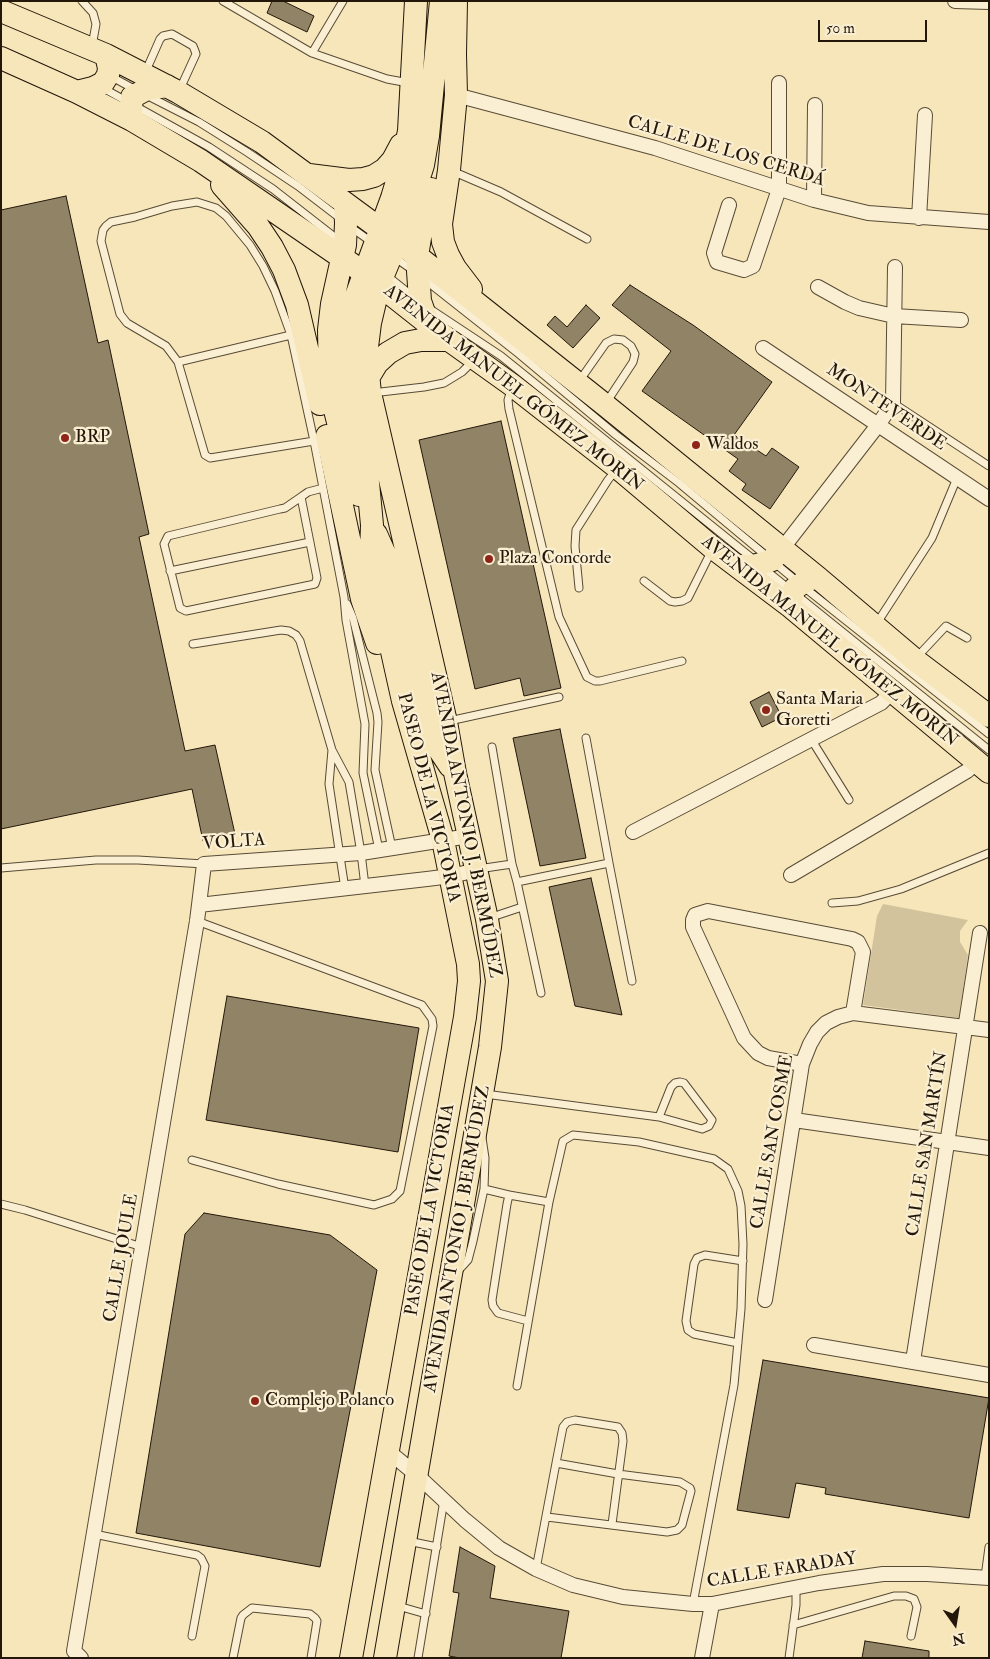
<!DOCTYPE html>
<html>
<head>
<meta charset="utf-8">
<style>
	body { margin:0 }
	#map { position:relative; width:990px; height:1659px; overflow:hidden; background:#f7e6ba; font-family:"IM FELL Double Pica",serif }
	canvas { display:block }
	.frame { position:absolute; inset:0; border:2px solid #23170a; pointer-events:none }
	.north { position:absolute; left:930px; top:1599px; width:50px; height:50px; -webkit-text-stroke:4px #faefd2; paint-order:stroke; rotate:167deg; font-size:14px; font-weight:700; line-height:20px; text-align:center; color:#23170a }
	.north::after { content:''; display:block; margin:auto; width:18px; height:22px; background:#23170a; clip-path:polygon(50% 0,100% 100%,50% 72%,0 100%) }
	.scale { position:absolute; left:818px; top:20px; width:109px; height:22px; box-sizing:border-box; border:2px solid #23170a; border-top:0; padding-left:6px; font-size:15px; line-height:18px; white-space:nowrap; color:#23170a; -webkit-text-stroke:4px #faefd2; paint-order:stroke }
</style>
</head>
<body>
<div id="map">
<canvas width="990" height="1659"></canvas>
<div class="frame"></div>
<div class="north">N</div>
<div class="scale">50 m</div>
</div>
<script>
const g = document.querySelector('canvas').getContext('2d');
g.lineJoin = 'round';
function paint(path, color) { g.fillStyle = color; g.fill(path, 'evenodd'); }
const shape = rows => new Path2D(rows.map(r => 'M' + r).join(''));
function strokePath(path, color, width, dash) { g.strokeStyle = color; g.lineWidth = width; g.lineCap = dash ? 'butt' : 'round'; g.setLineDash(dash || []); g.stroke(path); }
function drawText(font, color, halo, rows, align = 'center') {
  g.font = font + ' "IM FELL Double Pica",serif'; g.lineWidth = 4.5; g.setLineDash([]); g.textBaseline = 'middle'; g.strokeStyle = halo; g.fillStyle = color; for (const [text, x, y, turn = 0] of rows) {
    g.save(); g.translate(x, y); g.rotate((+turn || 0) * Math.PI / 180); g.textAlign = isNaN(turn) ? turn : align; if (halo) g.strokeText(text, 0, 0); g.fillText(text, 0, 0); g.restore();
  }
}
const green = shape([
	[883,904,968,920,960,931,960,942,968,955,959,1018,863,1005,877,916]
]);
const building = shape([
	[272,1,283,1,314,16,307,32,267,13,272,1],
	[66,196,98,343,108,340,149,534,139,537,185,751,215,745,235,834,203,841,192,789,1,829,1,210,66,196],
	[630,285,693,325,772,382,734,435,766,456,772,448,799,467,770,509,742,490,746,484,729,471,738,459,642,391,671,351,612,305,630,285],
	[586,305,600,318,573,348,547,325,555,316,567,327,586,305],
	[501,421,561,688,524,696,520,678,475,689,419,440,501,421],
	[769,692,782,717,762,727,750,702,769,692],
	[560,729,586,858,540,866,513,738,560,729],
	[591,878,622,1015,575,1006,549,887,591,878],
	[227,996,419,1028,398,1152,206,1120,227,996],
	[204,1213,330,1235,377,1270,320,1567,136,1533,185,1234,204,1213],
	[763,1360,989,1398,969,1518,825,1494,826,1488,796,1483,789,1518,737,1510,763,1360],
	[460,1547,495,1566,490,1598,569,1611,561,1658,460,1658,449,1656,459,1593,453,1592,460,1547],
	[865,1641,929,1651,929,1658,862,1658,865,1641]
]);
const service = shape([
	[82,1,93,13,96,24,92,46],
	[223,1,312,53,387,79,409,83],
	[312,53,343,1],
	[145,73,160,39,163,36,172,34,193,46,195,51,196,54,180,89],
	[110,76,136,90],
	[101,87,209,147,273,189,341,242],
	[148,96,199,122,247,152,298,186,341,219],
	[452,171,501,192,587,239],
	[349,226,373,243],
	[394,257,414,271],
	[386,275,415,298],
	[424,279,519,354,616,435,679,483,800,584,989,734],
	[430,309,501,356,753,559],
	[178,362,291,335],
	[580,380,606,343,614,339,623,340,631,346,635,354,633,362,606,403],
	[511,390,508,400,509,409,559,617,587,677,595,681,600,681,682,661],
	[372,393,424,387,444,383,462,372,473,361],
	[893,403,989,466],
	[314,441,210,458,205,455,178,362,166,346,127,323,120,314,101,241,103,230,106,226,111,222,135,217,172,206,197,202,216,208,226,216,250,245,263,266,275,291,291,335,314,441,344,597,346,620,365,724,363,773,379,850],
	[301,497,317,578,315,584,186,611,180,608,164,544,168,536,280,509,285,508,301,497,308,492,323,488],
	[763,568,989,750],
	[170,571,310,542],
	[644,581,670,601,675,602,682,601,688,598,712,550],
	[579,588,575,546,576,530,608,480,616,470],
	[347,604,353,618,377,713,378,722,375,770,392,848],
	[877,623,932,538,957,478],
	[193,644,281,630,289,631,296,635,300,641,332,750,349,782,361,853,365,886],
	[917,657,946,626,967,638],
	[449,721,559,697],
	[586,738,609,863],
	[811,739,849,800],
	[492,747,512,864,517,882],
	[332,750,329,784,345,889],
	[1,868,96,860,138,860,204,864],
	[478,869,512,864],
	[832,903,858,901,901,889,989,853],
	[489,918,522,907],
	[541,993,517,882,609,863,632,981],
	[485,1094,659,1117,702,1129,709,1126,712,1120,684,1083,680,1082,675,1083,671,1087,659,1117],
	[192,1160,278,1184,374,1205,392,1199,400,1191,433,1026,432,1019,422,1005,197,921],
	[484,1189,509,1195],
	[1,1204,25,1210,142,1247],
	[458,1271,468,1260,473,1241,484,1189,485,1158,482,1138],
	[528,1321,498,1313,493,1306,492,1300,507,1204,509,1195,549,1202],
	[738,1343,694,1334,688,1330,686,1321,694,1264,697,1258,705,1255,743,1261],
	[517,1386,549,1202,563,1141,573,1135,639,1142,714,1159,728,1169,738,1191,741,1206,743,1244,741,1309,734,1385,693,1604],
	[547,1517,667,1532,677,1530,682,1525,691,1491,690,1488,680,1482,618,1474,556,1463],
	[94,1534,197,1555,201,1558,205,1566,192,1636],
	[408,1541,437,1547],
	[536,1569,556,1463,563,1427,567,1422,575,1420,618,1427,622,1433,623,1441,612,1524],
	[985,1577,989,1547],
	[398,1606,426,1614],
	[793,1625,894,1596,906,1596,914,1599,917,1607,911,1636],
	[233,1658,241,1618,243,1615,252,1608,310,1614,315,1618,317,1621,311,1658],
	[418,1658,444,1500],
	[789,1658,796,1605,796,1587]
]);
const minor = shape([
	[955,1,989,2],
	[456,95,655,148,814,200,868,213,989,222],
	[814,200,815,105],
	[729,205,714,253,717,262,744,270,753,266,779,189,779,83],
	[919,218,925,115],
	[818,287,845,302,859,308,894,316,961,320],
	[763,348,989,499],
	[782,549,878,425,893,403,895,267],
	[633,832,881,703,892,692],
	[791,875,967,771,977,762],
	[199,905,427,879,451,876,477,870],
	[802,1064,768,1058,758,1053,744,1038,693,927,693,920,695,915,708,911,852,939,858,942,863,952,853,1013],
	[794,1120,989,1148],
	[765,1300,802,1064,810,1044,817,1032,826,1023,838,1017,853,1013,989,1030],
	[814,1345,989,1375],
	[913,1361,980,933],
	[388,1451,418,1476,465,1520,499,1548,536,1569,573,1585,623,1597,693,1604,712,1604,819,1583,883,1574,927,1574,989,1578],
	[81,1658,74,1651,197,921,204,864,361,853,469,836],
	[702,1658,712,1604]
]);
const primary = shape([
	[456,1,455,54,456,95,449,170,441,224,443,242,448,255,455,268,471,289],
	[1,11,106,55,178,92,262,142,417,256,605,405,817,577,915,660,989,716],
	[1,58,77,92,132,120,201,161,363,272,449,340,512,385,618,468,713,548,791,607,989,772],
	[77,92,93,88,103,83,108,75,109,68,106,55],
	[132,120,131,108,132,97,147,89,167,86],
	[309,175,349,180,363,179,374,176,385,169,393,160,401,145],
	[222,185,258,226,272,247,284,270,297,305,320,404],
	[345,203,346,223,345,245,332,304,329,330,330,379,335,410,345,450,359,495],
	[427,321,420,301,417,256,423,220,431,189],
	[368,378,377,363,388,353,405,343,421,340,449,340],
	[327,436,362,599,377,643],
	[376,534,388,561,427,725,432,739,450,766],
	[738,566,753,566,767,562,772,560,782,549],
	[791,607,791,599,795,588,806,581,817,577],
	[351,1658,465,1017,469,981,468,964,443,840,403,701,375,575,371,554,372,525,367,472,350,378,348,353,349,328,355,299,392,198,402,165,409,131,416,1],
	[385,1658,490,1047,497,981,487,919,455,773,446,722,370,393,366,355,370,323,379,285,405,222,423,165,428,136,441,1]
]);
const markers = [
	[65,438,5,"#8f2418"],
	[696,445,5,"#8f2418"],
	[489,559,5,"#8f2418"],
	[766,710,5,"#8f2418"],
	[255,1401,5,"#8f2418"]
];
const streetNames = [
	["CALLE DE LOS CERDÁ",726,152,17],
	["AVENIDA MANUEL GÓMEZ MORÍN",513,389,38],
	["MONTEVERDE",886,408,34],
	["AVENIDA MANUEL GÓMEZ MORÍN",829,642,39],
	["PASEO DE LA VICTORIA",428,798,76],
	["AVENIDA ANTONIO J. BERMÚDEZ",465,825,79],
	["VOLTA",234,843,-4],
	["CALLE SAN COSME",773,1142,-80],
	["CALLE SAN MARTÍN",928,1144,-81],
	["PASEO DE LA VICTORIA",431,1210,-80],
	["AVENIDA ANTONIO J. BERMÚDEZ",458,1239,-80],
	["CALLE JOULE",122,1258,-80],
	["CALLE FARADAY",782,1571,-9]
];
const poiNames = [
	["BRP",75,438],
	["Waldos",706,445],
	["Plaza Concorde",499,559],
	["Santa Maria",776,700],
	["Goretti",776,721],
	["Complejo Polanco",265,1401]
];
paint(green, '#d3c39c');
paint(building, '#918366');
strokePath(building, '#23170a', 1);
strokePath(service, '#584b36', 9);
strokePath(minor, '#584b36', 16);
strokePath(primary, '#23170a', 24);
strokePath(service, '#faefd2', 7);
strokePath(minor, '#faefd2', 14);
strokePath(primary, '#f7e6ba', 22);
for (const [x, y, r, color] of markers) { const dot = new Path2D(); dot.arc(x, y, r, 0, 2 * Math.PI); g.fillStyle = color; g.fill(dot); strokePath(dot, '#faefd2', 2); }
drawText('18px', '#23170a', '#faefd2', streetNames);
drawText('18px', '#23170a', '#faefd2', poiNames, 'left');
</script>
</body>
</html>
